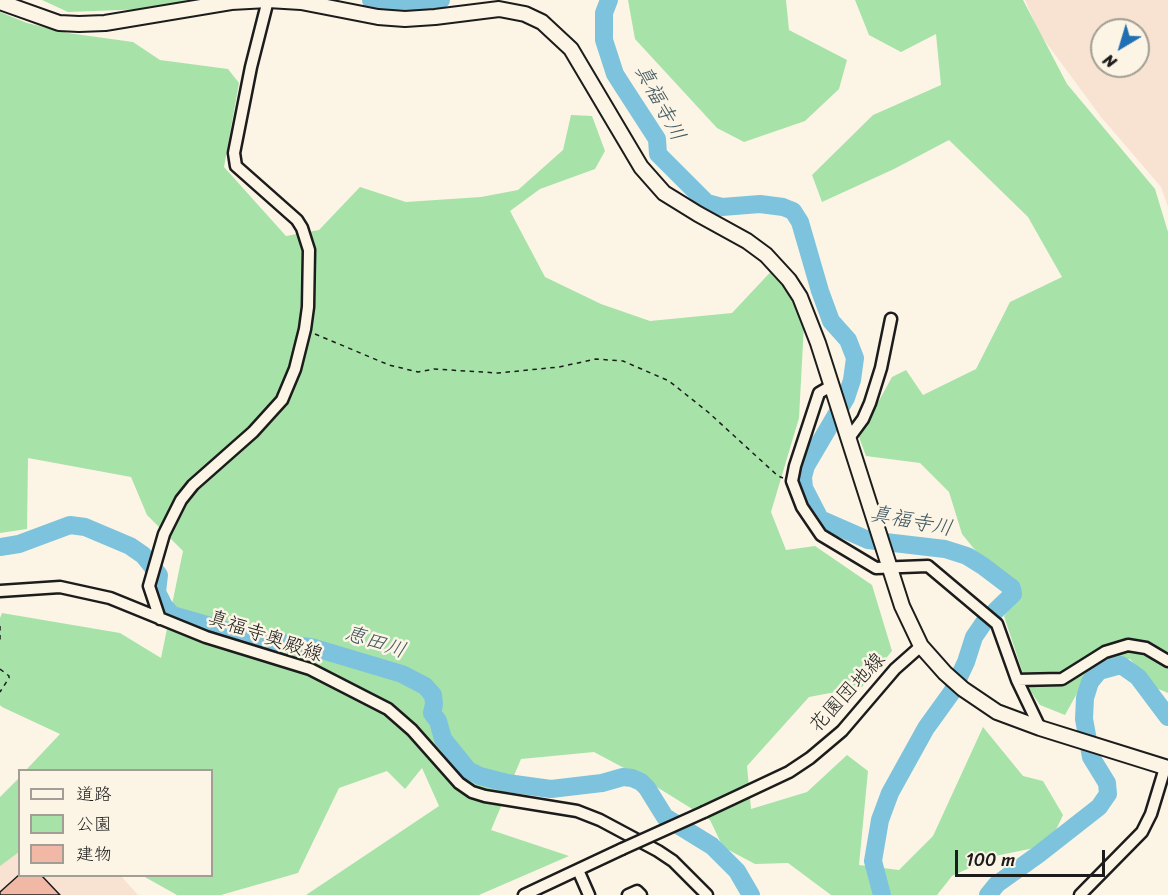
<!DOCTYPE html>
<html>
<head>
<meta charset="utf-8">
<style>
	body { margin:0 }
	#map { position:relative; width:1168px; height:895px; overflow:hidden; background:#fcf5e5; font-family:Sriracha,"Klee One",sans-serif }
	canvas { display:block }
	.legend { position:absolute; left:18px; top:769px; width:195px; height:108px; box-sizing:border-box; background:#fcf5e5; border:2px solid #a29e95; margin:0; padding:8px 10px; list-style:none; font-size:18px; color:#1c1c1c }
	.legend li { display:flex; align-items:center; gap:12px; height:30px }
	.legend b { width:30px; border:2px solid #a29e95 }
	.north { position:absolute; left:1090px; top:18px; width:60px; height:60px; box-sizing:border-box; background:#fcf5e5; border:2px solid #a29e95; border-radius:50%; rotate:218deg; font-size:16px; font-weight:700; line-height:24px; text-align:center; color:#1c1c1c }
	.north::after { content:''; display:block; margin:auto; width:21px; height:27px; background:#1f6fb2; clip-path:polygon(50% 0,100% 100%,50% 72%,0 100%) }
	.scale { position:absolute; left:955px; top:850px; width:150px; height:27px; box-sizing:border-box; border:3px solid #1c1c1c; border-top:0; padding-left:8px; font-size:18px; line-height:21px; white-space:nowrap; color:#1c1c1c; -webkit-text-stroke:4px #fcf5e5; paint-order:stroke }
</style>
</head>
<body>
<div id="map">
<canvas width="1168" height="895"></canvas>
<ul class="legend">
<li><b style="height:8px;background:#fcf5e5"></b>道路</li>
<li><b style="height:16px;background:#a7e2a9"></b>公園</li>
<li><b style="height:16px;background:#f0b8a5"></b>建物</li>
</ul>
<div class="north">N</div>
<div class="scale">100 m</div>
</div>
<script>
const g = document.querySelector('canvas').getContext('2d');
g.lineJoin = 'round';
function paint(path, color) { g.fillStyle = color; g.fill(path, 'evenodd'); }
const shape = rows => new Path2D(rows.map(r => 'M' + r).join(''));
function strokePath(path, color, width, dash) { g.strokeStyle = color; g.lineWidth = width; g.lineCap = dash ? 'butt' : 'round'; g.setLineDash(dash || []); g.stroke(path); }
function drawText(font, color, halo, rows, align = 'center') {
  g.font = font + ' Sriracha,"Klee One",sans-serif'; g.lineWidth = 5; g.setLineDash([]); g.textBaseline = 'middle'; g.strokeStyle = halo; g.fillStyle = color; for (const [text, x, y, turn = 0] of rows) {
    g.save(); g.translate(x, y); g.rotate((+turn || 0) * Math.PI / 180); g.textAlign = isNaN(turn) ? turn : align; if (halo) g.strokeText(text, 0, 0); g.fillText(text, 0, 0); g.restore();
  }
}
const built = shape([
	[1025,0,1168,0,1168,207,1161,187,1101,117,1039,33],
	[1102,30,1138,30,1138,66,1102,66],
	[19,836,20,876,121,876,138,895,0,895,0,854]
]);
const green = shape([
	[42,0,189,0,147,9,68,12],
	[628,0,786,0,789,30,847,60,839,89,805,121,744,142,717,128,635,39],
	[855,0,1023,0,1067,84,1155,189,1168,232,1168,693,1156,688,1130,659,1105,659,1085,679,1065,715,1040,705,1027,686,1004,616,1017,599,1021,586,979,555,962,534,949,492,920,463,866,456,859,437,892,377,906,370,923,395,976,369,1010,302,1062,277,1028,217,949,140,894,169,822,202,812,175,873,115,941,85,936,34,901,52,869,35],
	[0,12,27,23,68,33,133,42,160,60,228,69,239,83,224,167,286,236,319,230,360,187,406,202,481,197,518,190,563,150,571,115,592,116,605,151,595,169,540,189,510,211,545,277,601,304,650,321,732,313,778,264,804,324,799,418,771,512,786,550,815,546,872,585,892,651,862,687,809,697,747,766,751,809,807,792,847,755,868,771,859,865,899,870,933,836,983,727,1023,776,1043,781,1063,815,1049,845,995,856,952,876,937,895,831,895,788,863,755,864,723,847,710,820,639,776,594,752,521,759,491,830,569,856,479,895,306,895,439,806,422,768,405,789,387,771,339,788,298,873,221,895,177,895,143,876,212,876,212,770,26,770,60,734,2,707,0,705,0,618,2,613,120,633,161,658,183,551,147,515,131,477,28,458,27,529,0,533],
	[19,778,19,852,0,866,0,797]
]);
const river = shape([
	[371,0,388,3,414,4,441,0],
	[609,0,604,13,604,40,615,74,622,85,657,139,658,154,707,203,722,207,760,204,783,207,793,211,800,222,820,291,831,321,848,340,855,358,852,380,846,398,806,466,803,477,804,488,820,519,868,540,945,549,967,556,983,566,1012,588,1013,594,985,621,974,637,966,662,952,692,926,728,890,793,880,820,873,861,882,895],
	[0,547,19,544,70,525,85,527,130,546,143,555,159,575,157,592,164,606,172,615,256,639,315,648,402,674,425,686,433,695,434,704,432,713,438,721,443,739,468,770,480,776,507,783,551,789,602,783,623,777,632,778,641,782,647,788,665,817,712,846,737,871,751,895],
	[988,895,997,884,1039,854,1099,807,1108,794,1107,783,1091,757,1084,719,1085,698,1090,682,1099,671,1121,665,1138,677,1168,717]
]);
const building = shape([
	[20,874,42,876,60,895,0,895,0,892,20,874]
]);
const path = shape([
	[315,334,389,365,418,372,434,369,498,373,559,367,596,359,623,361,669,381,708,412,778,476,783,478],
	[0,626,0,642],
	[0,669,9,676,9,678,0,692]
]);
const minor = shape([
	[831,386,819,393,795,466,792,481,802,507,821,535,876,568,928,566,997,624,1017,680,1040,728],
	[849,438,863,419,870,403,881,368,891,319],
	[0,591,60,587,110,598,206,637,310,669,388,709,412,730,459,783,472,792,485,796,577,811,600,820,658,851,673,861,707,895],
	[160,619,149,586,164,534,181,500,193,485,253,432,282,400,295,369,305,329,308,307,309,250,302,228,297,220,236,166,234,153,251,67,268,0],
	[1017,680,1062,679,1105,652,1128,645,1146,648,1168,661],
	[704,812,789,772,810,758,842,731,895,669,921,646],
	[578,870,589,895],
	[524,895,622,849],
	[628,895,637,891,641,895],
	[1080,895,1142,832,1151,814,1165,768]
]);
const major = shape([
	[0,2,59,23,79,24,105,23,231,2,268,0,301,2,378,17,405,19,435,17,499,9,525,14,542,22,571,49,641,167,664,193,698,214,747,241,766,255,789,280,800,297,818,343,902,606,921,646,945,673,963,689,997,712,1040,728,1168,768]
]);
const minorBridge = shape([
	[622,849,704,812]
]);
const streetNames = [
	["真福寺奥殿線",265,637,19],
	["花園団地線",848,693,-47]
];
const waterNames = [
	["真福寺川",659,103,62],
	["真福寺川",911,522,11],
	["恵田川",375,643,18]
];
paint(built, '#f8e3d2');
paint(green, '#a7e2a9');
strokePath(river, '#7dc3dd', 18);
paint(building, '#f0b8a5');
strokePath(building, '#1c1c1c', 1.5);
strokePath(minor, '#1c1c1c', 15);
strokePath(major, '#1c1c1c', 18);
strokePath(path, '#1c1c1c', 1.5, [4.5, 4.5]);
strokePath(minor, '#fcf5e5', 10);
strokePath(major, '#fcf5e5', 14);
strokePath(minorBridge, '#1c1c1c', 15, []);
strokePath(minorBridge, '#fcf5e5', 10);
drawText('20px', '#1c1c1c', '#fcf5e5', streetNames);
drawText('italic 21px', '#3e5660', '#fcf5e5', waterNames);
</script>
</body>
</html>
